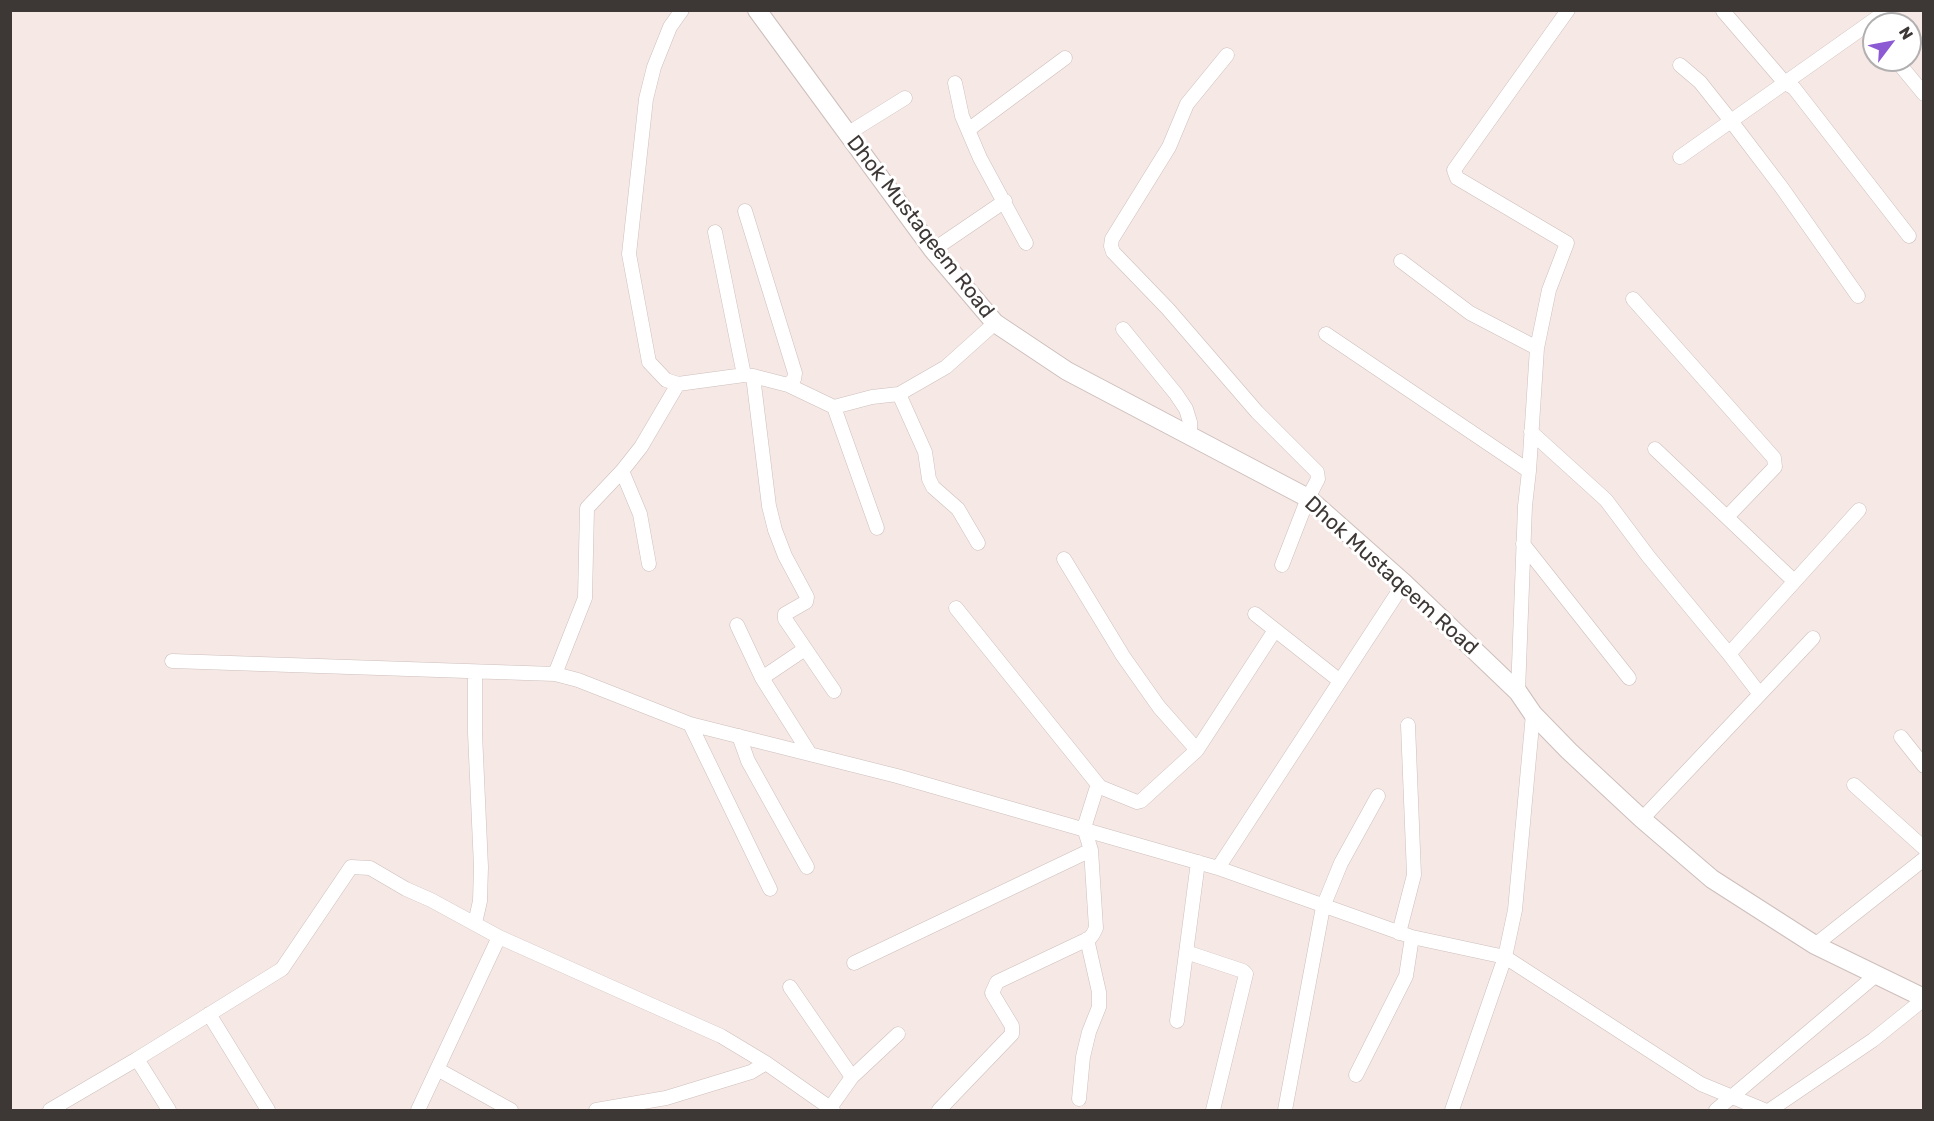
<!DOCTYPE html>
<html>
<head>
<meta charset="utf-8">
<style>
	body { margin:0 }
	#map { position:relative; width:1934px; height:1121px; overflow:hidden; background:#f6e8e4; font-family:Rubik,sans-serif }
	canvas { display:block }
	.frame { position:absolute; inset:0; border:12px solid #3d3836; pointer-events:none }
	.north { position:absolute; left:1862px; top:12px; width:60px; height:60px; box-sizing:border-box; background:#fff; border:2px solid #b1afaf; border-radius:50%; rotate:58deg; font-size:16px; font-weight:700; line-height:24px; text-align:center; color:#3d3836 }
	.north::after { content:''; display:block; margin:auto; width:21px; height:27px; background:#8c5bd4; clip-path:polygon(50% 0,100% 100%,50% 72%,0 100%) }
</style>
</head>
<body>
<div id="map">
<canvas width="1934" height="1121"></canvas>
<div class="frame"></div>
<div class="north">N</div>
</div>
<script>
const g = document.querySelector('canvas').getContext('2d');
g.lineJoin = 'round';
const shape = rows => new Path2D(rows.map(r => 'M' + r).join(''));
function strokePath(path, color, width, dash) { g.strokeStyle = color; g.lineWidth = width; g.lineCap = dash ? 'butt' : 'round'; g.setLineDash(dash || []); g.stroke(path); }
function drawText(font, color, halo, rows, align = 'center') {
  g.font = font + ' Rubik,sans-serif'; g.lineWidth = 6; g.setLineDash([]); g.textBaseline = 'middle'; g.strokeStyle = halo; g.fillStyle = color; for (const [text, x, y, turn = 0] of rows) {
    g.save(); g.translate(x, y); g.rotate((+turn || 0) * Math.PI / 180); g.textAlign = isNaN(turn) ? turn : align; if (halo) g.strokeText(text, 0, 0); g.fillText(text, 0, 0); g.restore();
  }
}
const street = shape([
	[682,10,670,27,654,67,646,99,629,254,649,362,666,380,678,384,744,375,753,376,788,385,834,407,872,397,899,394,946,367,995,323],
	[1723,11,1785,83,1794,88,1909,236],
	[1227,55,1187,104,1169,147,1112,239,1111,246,1113,252,1168,309,1257,412,1317,472,1318,479,1308,498,1282,565],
	[1896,60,1924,94],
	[1680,65,1700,82,1731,121,1782,188,1858,296],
	[955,83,962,116,980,158,1026,243],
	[968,130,1065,58],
	[847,134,905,98],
	[1680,157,1888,10],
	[745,211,795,373,794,379,788,385],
	[715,232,744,375],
	[933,250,1005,201],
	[1401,261,1470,313,1537,348],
	[1633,299,1774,458,1775,467,1727,517],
	[1123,329,1176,394,1186,409,1190,422,1190,437],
	[1326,334,1529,471],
	[753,376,769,506,775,530,785,556,807,597,806,602,785,614,785,619,834,691],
	[899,394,925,452,929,479,933,487,958,509,978,543],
	[834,407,877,528],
	[1531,432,1606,500,1648,556,1729,654,1859,510],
	[1655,449,1794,581],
	[622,471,640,514,649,564],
	[1523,544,1629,678],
	[1064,559,1123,656,1159,707,1197,750],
	[956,608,1100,787],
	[1255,614,1340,681],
	[737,625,762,678,810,754],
	[1729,654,1759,693],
	[172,661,555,674,578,680,690,724,897,776,1218,868,1412,937,1406,976,1356,1075],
	[555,674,585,598,587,508,622,471,641,447,678,384],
	[762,678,805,649],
	[1518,692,1525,506,1529,471,1537,348,1549,290,1567,243,1457,178,1454,170,1568,10],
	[690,724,770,889],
	[739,736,748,761,807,867],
	[1901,737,1924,766],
	[1854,785,1924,848],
	[1642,819,1813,638],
	[1218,868,1404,583],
	[475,923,480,901,481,867,475,733,475,672],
	[1399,933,1414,875,1408,725],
	[1412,937,1505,957,1701,1084,1764,1110],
	[1815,945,1924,859],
	[1186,952,1243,971,1246,974,1213,1110],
	[854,963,1091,850,1084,828,1096,790,1100,787,1137,802,1141,801,1197,750,1275,630],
	[790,987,852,1077],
	[209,1014,268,1110],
	[1177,1021,1198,862],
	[137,1059,169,1110],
	[437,1069,511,1110],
	[1079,1099,1083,1057,1089,1032,1099,1007,1099,992,1087,939],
	[830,1108,852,1077,898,1034],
	[50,1110,137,1059,282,969,351,867,370,868,406,889,431,900,499,937,721,1036,766,1063,833,1110],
	[418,1110,499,937],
	[596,1110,666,1098,751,1072,766,1063],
	[939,1110,1012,1034,1012,1026,992,993,997,982,1090,938,1093,934,1096,928,1091,850],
	[1285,1110,1323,907,1341,863,1378,796],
	[1452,1110,1505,957,1515,910,1533,714],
	[1716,1110,1876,975],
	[1770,1110,1873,1040,1924,999]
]);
const secondary = shape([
	[757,10,933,250,995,323,1067,371,1308,498,1404,583,1518,692,1533,714,1569,751,1642,819,1712,879,1815,945,1924,998]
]);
const streetNames = [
	["Dhok Mustaqeem Road",920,227,52],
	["Dhok Mustaqeem Road",1391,576,42]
];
strokePath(street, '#cdbfbc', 15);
strokePath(secondary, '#cdbfbc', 20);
strokePath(street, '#fff', 14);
strokePath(secondary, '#fff', 18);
drawText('21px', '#3d3836', '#fff', streetNames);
</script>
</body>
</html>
